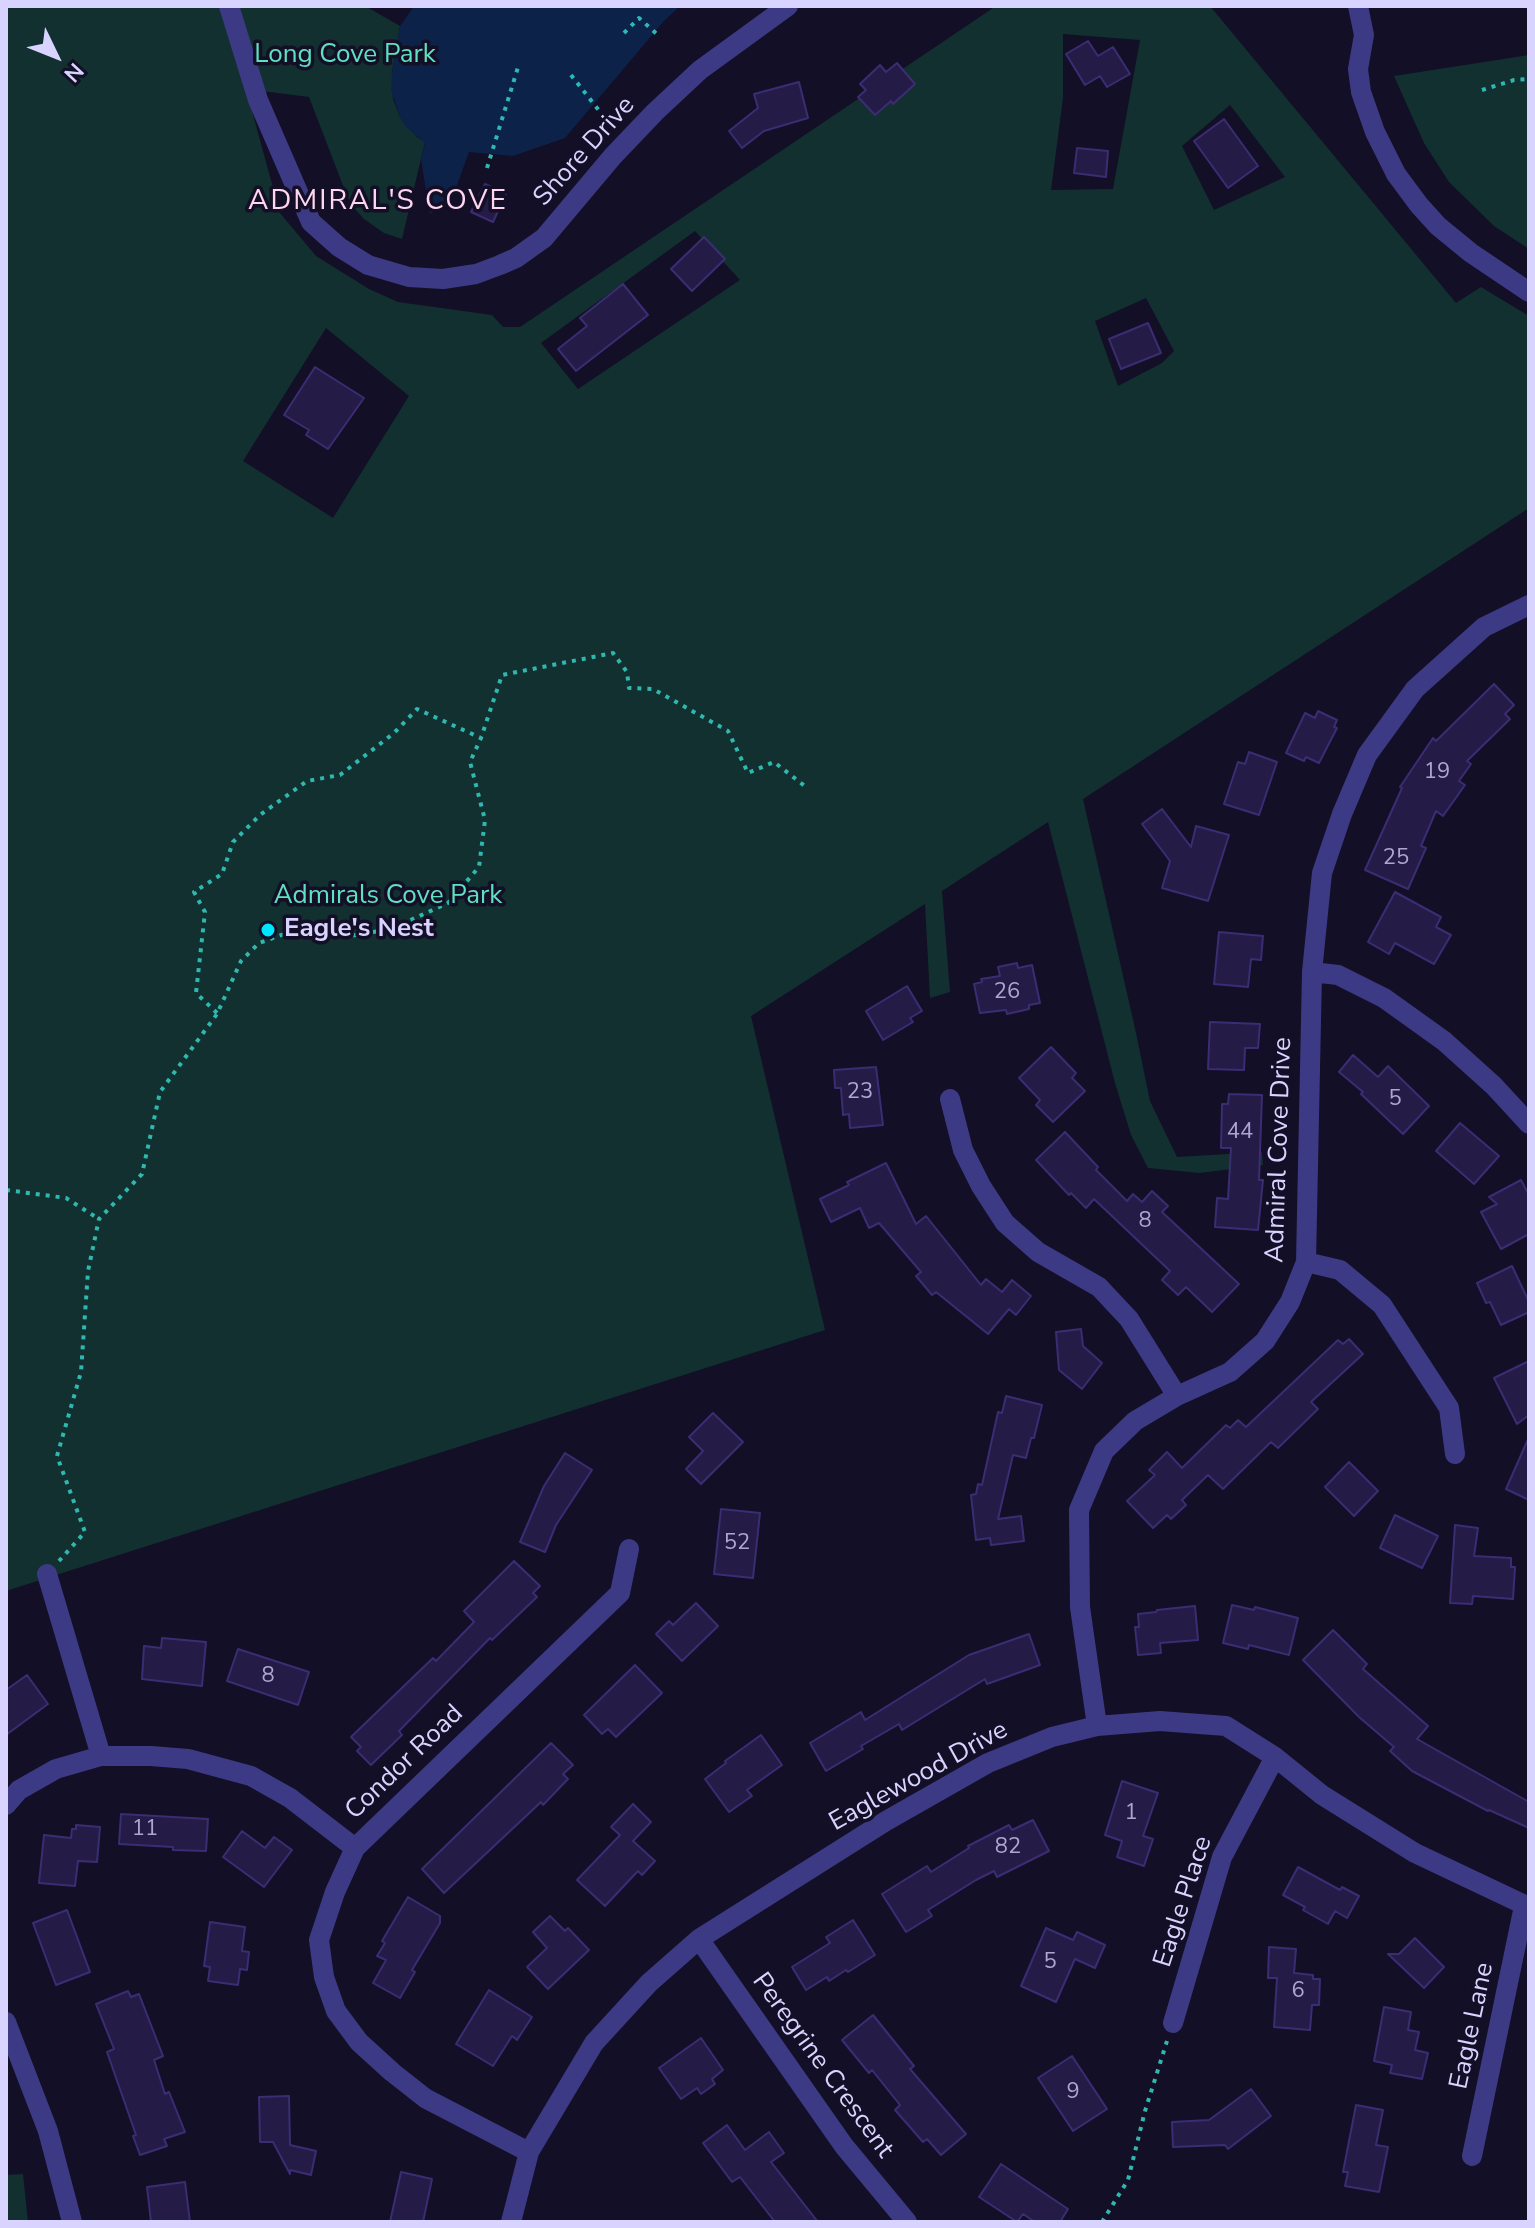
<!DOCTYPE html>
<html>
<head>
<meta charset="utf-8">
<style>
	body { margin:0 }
	#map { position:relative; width:1535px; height:2228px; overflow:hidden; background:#130f26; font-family:"Nunito Sans",sans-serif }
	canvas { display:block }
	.frame { position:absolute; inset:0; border:8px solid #d9d4ff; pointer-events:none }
	.north { position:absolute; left:16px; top:16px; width:80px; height:80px; -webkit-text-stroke:6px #130f26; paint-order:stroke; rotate:133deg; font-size:22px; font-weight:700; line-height:32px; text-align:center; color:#d9d4ff }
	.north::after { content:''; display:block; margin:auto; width:28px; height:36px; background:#d9d4ff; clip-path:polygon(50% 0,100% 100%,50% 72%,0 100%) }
</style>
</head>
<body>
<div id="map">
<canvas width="1535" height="2228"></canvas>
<div class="frame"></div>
<div class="north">N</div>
</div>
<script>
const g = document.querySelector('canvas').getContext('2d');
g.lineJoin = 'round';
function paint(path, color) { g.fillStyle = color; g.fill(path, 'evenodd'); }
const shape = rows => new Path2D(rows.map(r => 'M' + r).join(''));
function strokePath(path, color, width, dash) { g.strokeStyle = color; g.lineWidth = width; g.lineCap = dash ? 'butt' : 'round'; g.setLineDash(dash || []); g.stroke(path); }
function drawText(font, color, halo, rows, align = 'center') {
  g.font = font + ' "Nunito Sans",sans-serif'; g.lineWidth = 7; g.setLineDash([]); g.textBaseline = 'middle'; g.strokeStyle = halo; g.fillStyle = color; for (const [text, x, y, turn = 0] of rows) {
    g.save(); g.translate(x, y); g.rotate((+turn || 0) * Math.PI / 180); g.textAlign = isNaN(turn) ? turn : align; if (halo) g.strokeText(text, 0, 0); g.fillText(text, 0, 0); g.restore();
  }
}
const green = shape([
	[6,6,365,6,400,26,392,73,393,99,400,117,417,137,425,142,402,239,384,233,364,219,353,207,347,196,309,97,246,89,280,213,316,256,369,289,398,302,492,315,503,327,520,327,996,6,1210,6,1456,303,1481,287,1529,316,1529,508,1083,799,1136,1033,1150,1101,1177,1157,1262,1152,1263,1165,1200,1173,1148,1168,1131,1135,1115,1083,1048,822,942,891,950,992,930,998,925,904,751,1016,825,1330,6,1591],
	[1063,34,1140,40,1113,189,1051,190,1063,98],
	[1230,105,1285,177,1214,210,1182,146],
	[695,231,740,280,578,389,541,343],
	[1146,298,1174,351,1162,363,1118,386,1095,321],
	[326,328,409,396,333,518,243,461],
	[1529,55,1529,249,1494,226,1449,182,1424,143,1394,76],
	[23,2174,28,2222,6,2222,6,2175]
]);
const water = shape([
	[414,6,680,6,664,21,565,138,513,156,469,152,451,202,430,214,421,160,425,143,406,127,400,117,391,90,392,73,400,26]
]);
const building = shape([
	[1088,41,1098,56,1113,47,1130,74,1107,87,1100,76,1085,85,1066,54,1088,41],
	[897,63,915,84,893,104,891,101,875,115,858,97,866,90,860,84,880,65,886,72,897,63],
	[799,82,808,118,764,131,742,148,729,131,758,108,754,94,799,82],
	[1224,119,1258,166,1228,188,1194,141,1224,119],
	[1077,148,1108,151,1106,177,1074,173,1077,148],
	[485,184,506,194,493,222,471,212,485,184],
	[704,237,725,259,692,291,671,269,704,237],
	[623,284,648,315,576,371,558,349,587,326,580,318,623,284],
	[1148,323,1161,353,1121,369,1109,339,1148,323],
	[315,367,364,398,328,449,306,435,309,430,284,415,315,367],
	[1494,684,1514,705,1505,714,1510,719,1467,761,1471,764,1459,781,1465,785,1443,816,1436,811,1421,846,1426,848,1408,889,1365,870,1402,788,1400,787,1433,738,1436,741,1494,684],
	[1318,711,1337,720,1334,727,1337,728,1319,763,1306,757,1304,761,1286,753,1305,713,1315,718,1318,711],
	[1249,752,1277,762,1259,815,1224,804,1238,762,1245,764,1249,752],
	[1162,809,1191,847,1196,826,1229,835,1208,901,1162,888,1170,861,1142,824,1162,809],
	[1395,892,1441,917,1436,927,1451,935,1434,964,1395,943,1389,954,1368,942,1395,892],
	[1219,932,1263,936,1261,960,1251,959,1248,987,1214,984,1219,932],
	[1017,963,1018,968,1032,965,1040,1003,1029,1005,1029,1009,1007,1014,1006,1010,980,1013,974,984,982,982,981,979,1000,976,998,967,1017,963],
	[907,986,922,1011,910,1018,913,1022,883,1040,866,1011,907,986],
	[1210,1022,1260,1024,1258,1048,1245,1048,1244,1070,1208,1069,1210,1022],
	[1051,1047,1076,1073,1072,1078,1085,1091,1053,1122,1036,1105,1040,1100,1019,1078,1051,1047],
	[1353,1055,1378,1077,1388,1066,1429,1106,1403,1134,1361,1094,1363,1092,1339,1072,1353,1055],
	[876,1067,883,1125,850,1128,849,1114,843,1115,841,1088,835,1088,834,1070,876,1067],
	[1229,1094,1262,1095,1259,1180,1263,1180,1258,1230,1215,1227,1217,1198,1228,1199,1231,1148,1221,1148,1222,1104,1228,1104,1229,1094],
	[1460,1123,1499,1156,1474,1184,1436,1151,1460,1123],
	[1065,1132,1098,1167,1096,1170,1127,1201,1133,1194,1142,1202,1152,1191,1168,1206,1162,1212,1239,1284,1212,1312,1186,1287,1178,1295,1162,1280,1170,1271,1094,1199,1086,1208,1071,1193,1069,1195,1036,1160,1065,1132],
	[886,1163,916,1224,926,1216,981,1285,986,1279,1002,1292,1012,1280,1031,1296,1016,1315,1009,1309,988,1334,936,1292,932,1295,916,1276,921,1272,879,1223,869,1228,860,1208,831,1222,820,1199,849,1185,847,1182,886,1163],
	[1521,1180,1529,1195,1529,1234,1501,1249,1481,1212,1497,1204,1489,1197,1521,1180],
	[1512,1266,1529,1302,1529,1312,1501,1325,1490,1302,1486,1303,1477,1283,1512,1266],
	[1081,1329,1083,1346,1102,1363,1082,1389,1059,1370,1056,1332,1081,1329],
	[1349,1339,1363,1354,1311,1402,1318,1409,1278,1448,1271,1442,1223,1489,1208,1475,1182,1500,1186,1505,1171,1519,1167,1515,1153,1528,1127,1501,1155,1475,1149,1470,1167,1452,1182,1468,1226,1425,1230,1428,1238,1420,1246,1427,1338,1340,1343,1344,1349,1339],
	[1529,1361,1529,1415,1517,1424,1494,1378,1529,1361],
	[1006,1396,1042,1405,1034,1438,1031,1438,1026,1458,1013,1455,998,1519,1021,1516,1024,1541,991,1545,990,1538,976,1540,971,1495,976,1494,978,1484,982,1485,998,1412,1002,1413,1006,1396],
	[713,1413,743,1442,701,1484,686,1469,703,1451,689,1437,713,1413],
	[1529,1437,1529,1500,1506,1489,1529,1437],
	[565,1453,592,1470,556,1525,545,1552,520,1542,544,1486,565,1453],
	[1349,1462,1378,1491,1354,1516,1325,1487,1349,1462],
	[721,1509,760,1513,753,1578,714,1574,721,1509],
	[1395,1515,1438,1536,1422,1568,1380,1548,1395,1515],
	[1455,1525,1478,1528,1474,1556,1511,1558,1511,1567,1515,1567,1513,1599,1473,1596,1472,1604,1450,1603,1455,1525],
	[514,1561,540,1586,533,1593,537,1597,492,1640,490,1638,399,1731,402,1735,371,1765,357,1751,361,1747,351,1737,433,1658,436,1661,474,1622,464,1611,514,1561],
	[696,1603,718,1626,682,1661,656,1634,669,1621,673,1625,696,1603],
	[1232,1605,1254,1610,1255,1607,1298,1618,1289,1655,1249,1645,1248,1649,1223,1643,1232,1605],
	[1195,1606,1198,1640,1160,1643,1161,1653,1138,1655,1135,1627,1139,1627,1138,1614,1156,1612,1157,1610,1195,1606],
	[1333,1630,1367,1664,1363,1669,1428,1726,1417,1739,1529,1802,1529,1828,1489,1810,1488,1811,1412,1771,1390,1751,1394,1747,1359,1717,1303,1660,1333,1630],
	[1029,1634,1040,1665,987,1684,985,1679,902,1730,899,1724,861,1746,863,1749,826,1771,810,1743,861,1712,865,1720,969,1655,1029,1634],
	[162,1638,206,1642,202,1686,142,1679,144,1646,161,1648,162,1638],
	[238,1649,309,1672,298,1705,227,1681,238,1649],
	[635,1665,662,1693,616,1737,608,1729,602,1734,584,1715,635,1665],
	[27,1675,48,1704,6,1735,6,1690,27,1675],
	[761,1735,782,1765,747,1790,752,1796,729,1812,705,1779,726,1763,725,1761,761,1735],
	[551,1743,573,1765,563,1774,568,1779,543,1805,541,1802,444,1893,422,1869,551,1743],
	[1122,1781,1158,1793,1143,1836,1153,1839,1144,1866,1117,1857,1122,1841,1105,1835,1122,1781],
	[633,1804,651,1822,633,1841,655,1861,642,1875,638,1871,605,1906,577,1880,620,1835,611,1827,633,1804],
	[121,1814,208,1819,206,1851,173,1850,173,1847,119,1844,121,1814],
	[1033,1820,1049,1851,997,1877,994,1871,976,1880,928,1910,932,1916,906,1932,882,1894,927,1866,931,1872,969,1848,968,1846,1009,1825,1012,1830,1033,1820],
	[76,1825,100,1827,97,1862,78,1861,75,1886,39,1883,44,1835,71,1838,72,1829,76,1829,76,1825],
	[242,1831,265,1848,274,1837,292,1850,264,1887,223,1857,242,1831],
	[1298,1867,1340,1890,1342,1887,1359,1896,1347,1918,1335,1911,1328,1924,1303,1910,1305,1907,1283,1895,1298,1867],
	[408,1897,440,1916,440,1923,412,1970,415,1972,400,1998,373,1983,386,1960,377,1956,385,1943,382,1941,408,1897],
	[67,1910,90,1972,56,1985,33,1923,67,1910],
	[550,1916,565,1931,568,1928,589,1950,548,1989,527,1967,547,1948,533,1932,550,1916],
	[853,1920,875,1955,848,1972,846,1970,829,1981,827,1977,806,1990,792,1967,830,1943,826,1937,853,1920],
	[210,1922,245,1927,242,1951,249,1952,247,1970,240,1969,238,1985,208,1981,210,1967,204,1966,210,1922],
	[1046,1928,1073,1940,1077,1932,1105,1945,1095,1968,1075,1959,1056,2002,1021,1986,1046,1928],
	[1415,1938,1444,1967,1424,1988,1388,1954,1399,1954,1415,1938],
	[1269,1947,1296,1949,1294,1973,1313,1975,1313,1979,1320,1979,1319,2005,1312,2005,1310,2030,1274,2027,1277,1978,1268,1978,1269,1947],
	[489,1990,532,2017,517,2040,512,2036,493,2066,456,2044,489,1990],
	[128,1991,131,1997,139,1994,163,2056,154,2060,165,2094,169,2092,185,2132,164,2139,167,2146,140,2155,133,2136,136,2135,107,2052,114,2049,96,2004,128,1991],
	[1384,2007,1411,2012,1408,2030,1419,2032,1415,2050,1428,2053,1422,2079,1390,2073,1392,2065,1374,2061,1384,2007],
	[873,2015,914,2066,910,2069,966,2134,941,2155,927,2139,923,2142,895,2110,900,2105,872,2070,869,2073,842,2040,873,2015],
	[701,2038,723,2070,712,2079,715,2084,701,2094,697,2088,681,2099,659,2068,701,2038],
	[1072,2056,1107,2109,1073,2131,1038,2078,1072,2056],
	[1251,2089,1271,2116,1228,2149,1225,2145,1173,2147,1172,2122,1209,2120,1251,2089],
	[289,2096,290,2145,316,2151,311,2175,290,2170,290,2174,273,2142,260,2142,259,2097,289,2096],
	[1356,2105,1383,2110,1376,2145,1388,2147,1379,2192,1345,2186,1348,2172,1343,2172,1356,2105],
	[727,2125,745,2150,769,2132,784,2153,771,2162,818,2222,775,2222,740,2177,732,2182,703,2143,727,2125],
	[1001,2164,1068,2209,1060,2222,1035,2222,1023,2214,1017,2222,979,2197,1001,2164],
	[401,2172,432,2179,423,2222,390,2222,401,2172],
	[185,2182,190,2222,151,2222,147,2187,185,2182]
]);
const path = shape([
	[624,33,639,18,659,36],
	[571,75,601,113],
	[1482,90,1514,80,1529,79],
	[487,168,519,64],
	[217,1013,196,993,205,912,194,892,222,874,233,842,260,815,307,781,340,775,394,733,417,709,481,738],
	[6,1190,66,1198,99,1219],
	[59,1561,85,1532,57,1456,81,1372,88,1271,99,1219,142,1174,160,1092,217,1014,241,961,259,943,318,922,344,937,391,929,448,903,479,867,485,820,470,762,481,738,502,675,613,653,627,672,629,688,653,689,728,731,748,773,774,762,806,787],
	[1102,2222,1128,2180,1145,2111,1167,2041]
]);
const minor = shape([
	[229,6,258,100,311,222,339,247,368,265,409,277,443,279,476,274,500,265,516,258,544,238,613,156,655,112,700,70,788,6],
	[1358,6,1364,35,1358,69,1361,92,1375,132,1396,174,1419,205,1438,226,1471,253,1529,292],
	[1312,972,1338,975,1384,998,1444,1041,1494,1086,1529,1124],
	[950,1099,963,1150,981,1186,1005,1223,1038,1252,1099,1287,1129,1319,1177,1396],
	[1306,1262,1340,1270,1382,1305,1449,1408,1455,1454],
	[47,1574,101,1756],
	[1097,1726,1080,1607,1079,1510,1104,1451,1135,1421,1177,1396,1230,1372,1265,1341,1290,1302,1306,1262,1312,972,1322,873,1342,814,1367,755,1415,689,1484,627,1529,605],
	[6,1805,19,1790,56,1769,101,1756,151,1756,188,1759,251,1776,290,1798,355,1848],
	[699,1939,844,2146,907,2222],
	[6,2022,48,2131,72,2222],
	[1173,2023,1222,1857,1275,1757],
	[529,2152,425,2098,392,2072,359,2042,336,2011,324,1977,319,1940,335,1892,355,1848,620,1593,629,1549],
	[1472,2156,1524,1906],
	[511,2222,529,2152,594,2043,649,1983,699,1939,886,1821,988,1763,1052,1737,1097,1726,1160,1721,1226,1726,1275,1757,1322,1795,1415,1853,1529,1907]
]);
const markers = [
	[268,930,8,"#00e5ff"]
];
const numberNames = [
	["19",1437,773],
	["25",1396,859],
	["26",1007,993],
	["23",860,1093],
	["5",1395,1100],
	["44",1240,1133],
	["8",1145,1222],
	["52",737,1544],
	["8",268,1677],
	["1",1131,1814],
	["11",145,1830],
	["82",1008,1848],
	["5",1050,1963],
	["6",1298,1992],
	["9",1073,2093]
];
const parkNames = [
	["Long Cove Park",345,56],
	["Admirals Cove Park",388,897]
];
const streetNames = [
	["Shore Drive",585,152,-48],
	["Admiral Cove Drive",1280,1150,-88],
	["Condor Road",405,1763,-44],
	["Eaglewood Drive",919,1777,-29],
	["Eagle Place",1184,1902,-72],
	["Eagle Lane",1473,2026,-78],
	["Peregrine Crescent",822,2066,54]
];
const poiNames = [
	["Eagle's Nest",284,930]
];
const neighbourhoodNames = [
	["ADMIRAL'S COVE",378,202]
];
paint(green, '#12302f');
paint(water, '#0c2248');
paint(building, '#241b47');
strokePath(building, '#3b2d73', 2);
strokePath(path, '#2fb8b0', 4, [4, 6]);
strokePath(minor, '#3d3a85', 20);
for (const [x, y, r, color] of markers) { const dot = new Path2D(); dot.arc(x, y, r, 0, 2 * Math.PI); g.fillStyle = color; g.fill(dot); strokePath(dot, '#130f26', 3); }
drawText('22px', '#aca6d1', null, numberNames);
drawText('26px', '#5fe0c0', '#130f26', parkNames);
drawText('26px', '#d9d4ff', '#130f26', streetNames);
drawText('bold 26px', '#d9d4ff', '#130f26', poiNames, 'left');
g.letterSpacing = '2px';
drawText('28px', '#ffd6f0', '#130f26', neighbourhoodNames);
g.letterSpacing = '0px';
</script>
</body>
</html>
